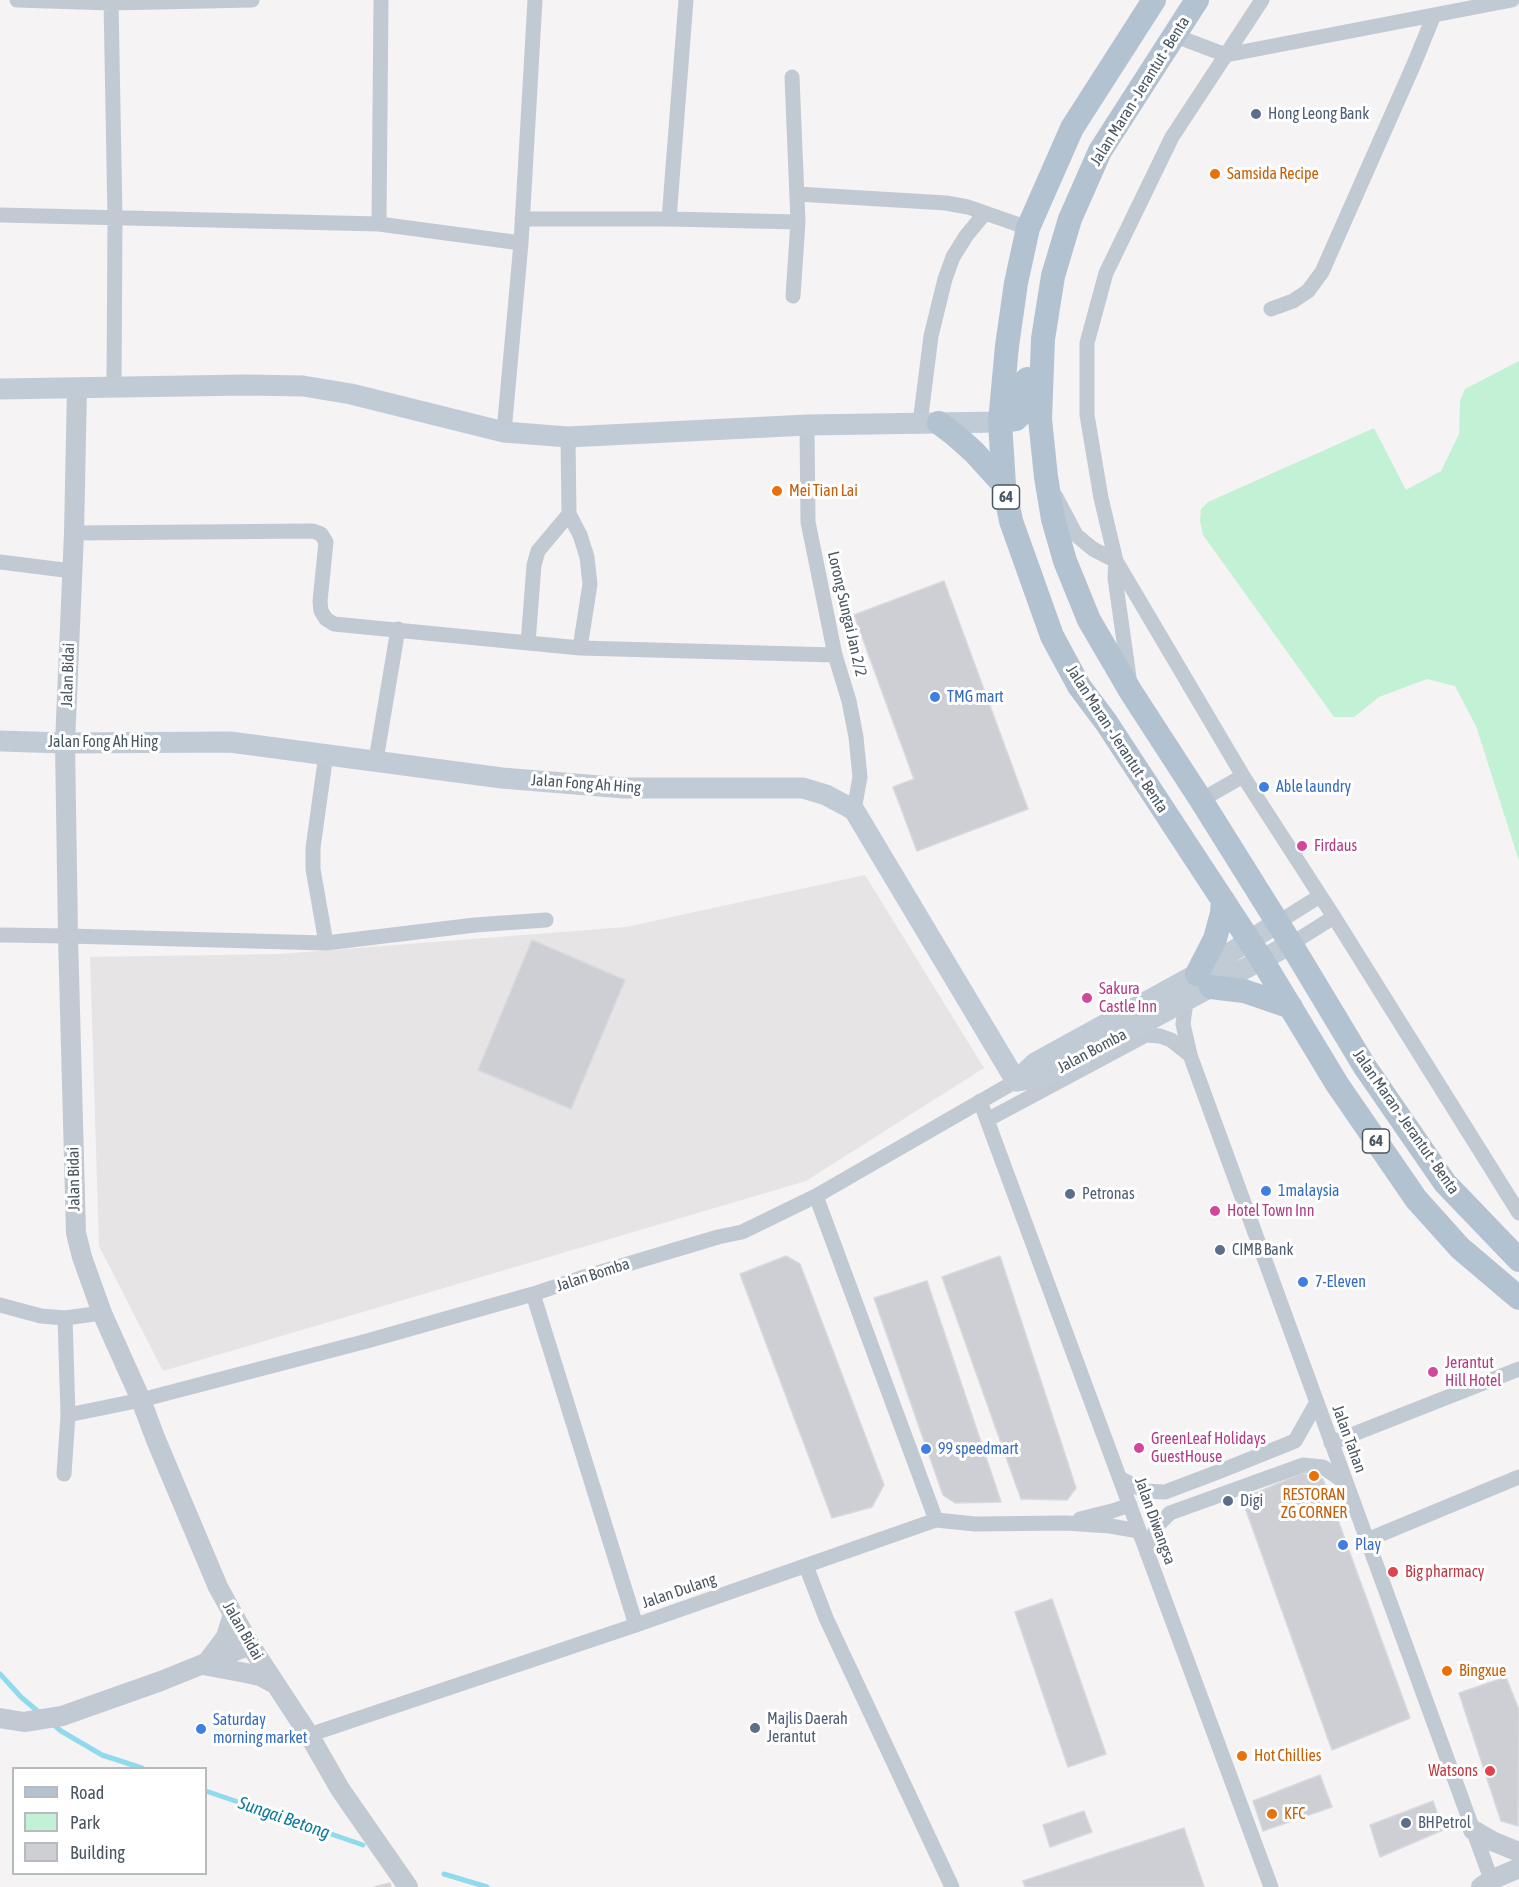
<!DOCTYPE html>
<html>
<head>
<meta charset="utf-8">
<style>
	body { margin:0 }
	#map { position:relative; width:1519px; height:1887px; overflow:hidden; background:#f5f3f3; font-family:"Asap Condensed",sans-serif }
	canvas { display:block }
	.legend { position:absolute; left:12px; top:1767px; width:195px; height:108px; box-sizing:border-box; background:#fff; border:2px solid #b7bbc0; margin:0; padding:8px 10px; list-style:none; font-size:18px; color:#4a5661 }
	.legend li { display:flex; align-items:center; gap:12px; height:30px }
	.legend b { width:30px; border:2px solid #b7bbc0 }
</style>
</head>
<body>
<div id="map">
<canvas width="1519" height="1887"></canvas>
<ul class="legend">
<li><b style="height:8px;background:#b3c2d1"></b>Road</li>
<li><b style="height:16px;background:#c3f1d5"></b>Park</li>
<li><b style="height:16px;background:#cdcfd5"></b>Building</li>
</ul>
</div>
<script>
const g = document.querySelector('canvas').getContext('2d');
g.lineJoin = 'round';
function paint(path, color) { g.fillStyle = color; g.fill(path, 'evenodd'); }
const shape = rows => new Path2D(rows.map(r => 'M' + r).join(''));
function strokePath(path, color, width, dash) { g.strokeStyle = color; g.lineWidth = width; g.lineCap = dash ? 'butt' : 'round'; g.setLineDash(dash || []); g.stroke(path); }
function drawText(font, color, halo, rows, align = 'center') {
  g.font = font + ' "Asap Condensed",sans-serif'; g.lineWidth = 6; g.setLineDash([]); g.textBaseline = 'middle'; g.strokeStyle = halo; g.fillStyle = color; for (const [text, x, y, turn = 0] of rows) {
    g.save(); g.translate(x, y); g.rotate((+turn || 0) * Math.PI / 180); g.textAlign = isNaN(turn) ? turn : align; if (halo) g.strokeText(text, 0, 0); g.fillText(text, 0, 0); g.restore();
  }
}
const education = shape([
	[865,875,984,1068,806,1181,163,1371,99,1246,90,957,280,954,626,927]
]);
const green = shape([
	[1519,361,1519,861,1476,726,1455,686,1427,679,1379,697,1354,717,1334,717,1203,535,1200,521,1201,509,1208,502,1374,428,1406,490,1441,471,1459,434,1460,401,1465,389]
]);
const stream = shape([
	[0,1674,21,1697,41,1714],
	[53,1724,61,1731,102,1755,142,1768],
	[206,1791,363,1845],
	[444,1874,487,1887]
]);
const building = shape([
	[944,581,1028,809,917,851,893,787,914,779,854,615,944,581],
	[532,940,625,980,571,1109,478,1070,532,940],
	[786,1256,800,1264,884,1485,872,1507,832,1518,740,1274,786,1256],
	[1000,1256,1076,1488,1067,1500,1021,1499,942,1277,1000,1256],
	[927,1281,1001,1502,955,1503,943,1495,874,1298,927,1281],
	[1302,1473,1323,1479,1410,1718,1332,1750,1242,1499,1302,1473],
	[1052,1599,1106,1754,1068,1767,1015,1612,1052,1599],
	[1506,1677,1519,1710,1518,1826,1501,1821,1459,1693,1506,1677],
	[1320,1775,1332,1807,1263,1831,1253,1801,1320,1775],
	[1433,1801,1443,1830,1380,1857,1370,1825,1433,1801],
	[1084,1811,1092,1832,1050,1847,1043,1825,1084,1811],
	[1184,1828,1204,1887,1025,1887,1023,1881,1184,1828],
	[390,1883,391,1887,374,1887,390,1883]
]);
const minor = shape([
	[17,0,111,3,252,0],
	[111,0,115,218,114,387],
	[1173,35,1226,55,1512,0],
	[797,194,946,203,968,207,1028,228],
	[0,215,379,224,521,243],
	[522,219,669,219,798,222,792,77],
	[669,219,686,0],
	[379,224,381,0],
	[793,296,798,222],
	[1271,309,1293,301,1308,291,1322,272,1414,64,1434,15],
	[920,423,931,336,945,279,953,257,966,236,985,213],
	[807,425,808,522,835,655,849,701,856,737,860,777,854,810],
	[504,432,521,243,535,0],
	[568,437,569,514,580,535,587,557,590,584,580,648],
	[1056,497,1076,535,1093,549,1116,561,1243,776,1334,917,1519,1213],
	[74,533,313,531,321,534,326,542,320,601,321,611,326,619,334,624,580,648,835,655],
	[0,562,72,571],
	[528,643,534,565,538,551,569,514],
	[1129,677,1115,578,1116,561,1101,498,1087,415,1087,343,1106,273,1172,137,1262,0],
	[376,760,398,629],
	[1201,800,1243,776],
	[1277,923,1320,896],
	[0,935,68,936,326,943,475,925,546,920],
	[326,943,313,869,313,848,326,754],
	[1291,944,1334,917],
	[1186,1001,1183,1024,1190,1055,1494,1887],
	[980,1101,1271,1887],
	[987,1120,1146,1035,1160,1036,1171,1040,1190,1055],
	[816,1196,936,1520],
	[533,1294,636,1625],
	[0,1305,41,1316,65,1318,102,1313],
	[65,1318,68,1415,141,1400,367,1341,533,1294,581,1278,718,1237,742,1232,816,1196,1016,1081],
	[1331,1443,1519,1369],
	[64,1474,68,1415],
	[1120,1478,1144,1491,1165,1492,1218,1472,1295,1441,1317,1402],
	[1080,1519,1112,1511,1130,1505],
	[1367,1540,1519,1477],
	[1147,1553,1157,1526,1170,1513,1303,1465,1323,1467,1346,1483],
	[806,1566,826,1618,952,1887],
	[309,1735,636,1625,936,1520,975,1524,1066,1523,1110,1526,1139,1531]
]);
const tertiary = shape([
	[77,388,74,533,65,743,68,936,76,1233,82,1257,102,1313,141,1400,156,1440,218,1587,250,1645,309,1735,340,1789,408,1887],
	[207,1662,226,1637,233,1614],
	[203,1665,246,1673,260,1676,275,1684],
	[0,1718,24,1722,62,1716,161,1681,250,1645],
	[1473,1830,1492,1841,1519,1852],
	[1481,1887,1491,1880,1519,1868]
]);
const secondary = shape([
	[0,389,246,385,303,386,351,394,504,432,568,437,807,425,1000,422],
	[0,741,65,743,230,742,502,778,624,788,803,788,826,795,854,810,1016,1081],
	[1016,1081,1043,1077,1291,944],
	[1016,1081,1035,1063,1197,974,1277,923]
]);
const primary = shape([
	[1154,0,1072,128,1028,228,1016,283,1007,346,1000,422,1004,485,1011,521,1052,636,1079,686,1106,722,1262,960,1337,1084,1416,1199,1460,1248,1519,1298],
	[1197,0,1100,151,1070,219,1053,276,1043,339,1040,419,1046,477,1053,519,1065,561,1089,620,1131,692,1201,800,1291,944,1365,1067,1445,1183,1519,1260],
	[1000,422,1016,419,1021,414,1025,407,1027,379],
	[939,423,955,435,974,452,1004,485],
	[1197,974,1215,939,1222,913,1223,900],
	[1211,987,1244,991,1291,1007]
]);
const markers = [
	[1256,114,6,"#5c6f8a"],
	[1215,174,6,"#e8710a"],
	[777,491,6,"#e8710a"],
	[935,697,6,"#3f7fe0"],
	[1264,787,6,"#3f7fe0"],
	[1302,846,6,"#d1479c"],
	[1087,998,6,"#d1479c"],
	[1266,1191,6,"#3f7fe0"],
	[1070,1194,6,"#5c6f8a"],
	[1215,1211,6,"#d1479c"],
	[1220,1250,6,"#5c6f8a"],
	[1303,1282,6,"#3f7fe0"],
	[1433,1372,6,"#d1479c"],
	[1139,1448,6,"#d1479c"],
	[926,1449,6,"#3f7fe0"],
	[1314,1476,6,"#e8710a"],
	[1228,1501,6,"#5c6f8a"],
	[1343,1545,6,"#3f7fe0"],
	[1393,1572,6,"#e0444e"],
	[1447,1671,6,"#e8710a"],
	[755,1728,6,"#5c6f8a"],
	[201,1729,6,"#3f7fe0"],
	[1242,1756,6,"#e8710a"],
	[1490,1771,6,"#e0444e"],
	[1272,1814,6,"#e8710a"],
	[1406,1823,6,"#5c6f8a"]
];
const shields = [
	[1006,497,27],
	[1376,1141,27]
];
const shieldNames = [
	["64",1006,497],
	["64",1376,1141]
];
const streetNames = [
	["Jalan Maran - Jerantut - Benta",1140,91,-58],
	["Lorong Sungai Jan 2/2",847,614,77],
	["Jalan Bidai",68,675,-88],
	["Jalan Maran - Jerantut - Benta",1117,739,57],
	["Jalan Fong Ah Hing",103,742],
	["Jalan Fong Ah Hing",586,784,4],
	["Jalan Bomba",1092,1051,-28],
	["Jalan Maran - Jerantut - Benta",1406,1122,55],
	["Jalan Bidai",74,1179,-91],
	["Jalan Bomba",593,1275,-18],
	["Jalan Tahan",1349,1439,70],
	["Jalan Diwangsa",1155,1521,70],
	["Jalan Dulang",679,1591,-19],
	["Jalan Bidai",243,1631,60]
];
const serviceNames = [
	["Hong Leong Bank",1268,114],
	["Petronas",1082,1194],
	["CIMB Bank",1232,1250],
	["Digi",1240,1501],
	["Majlis Daerah",767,1719],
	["Jerantut",767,1737],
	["BHPetrol",1418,1823]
];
const foodNames = [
	["Samsida Recipe",1227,174],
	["Mei Tian Lai",789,491],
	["RESTORAN",1314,1495,"center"],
	["ZG CORNER",1314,1513,"center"],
	["Bingxue",1459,1671],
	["Hot Chillies",1254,1756],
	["KFC",1284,1814]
];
const shopNames = [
	["TMG mart",947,697],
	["Able laundry",1276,787],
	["1malaysia",1278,1191],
	["7-Eleven",1315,1282],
	["99 speedmart",938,1449],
	["Play",1355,1545],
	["Saturday",213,1720],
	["morning market",213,1738]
];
const hotelNames = [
	["Firdaus",1314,846],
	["Sakura",1099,989],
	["Castle Inn",1099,1007],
	["Hotel Town Inn",1227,1211],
	["Jerantut",1445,1363],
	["Hill Hotel",1445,1381],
	["GreenLeaf Holidays",1151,1439],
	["GuestHouse",1151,1457]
];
const healthNames = [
	["Big pharmacy",1405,1572],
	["Watsons",1478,1771,"right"]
];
const waterNames = [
	["Sungai Betong",284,1818,19]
];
paint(education, '#e6e4e5');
paint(green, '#c3f1d5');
strokePath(stream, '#90daee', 5);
paint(building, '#cdcfd5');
strokePath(building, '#d7d9de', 1.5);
strokePath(minor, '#c1cad2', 15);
strokePath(tertiary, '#c1cad2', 20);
strokePath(secondary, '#c1cbd6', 21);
strokePath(primary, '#b3c2d1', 24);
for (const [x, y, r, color] of markers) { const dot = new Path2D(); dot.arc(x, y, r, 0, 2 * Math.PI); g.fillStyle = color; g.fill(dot); strokePath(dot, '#fff', 2); }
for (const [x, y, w] of shields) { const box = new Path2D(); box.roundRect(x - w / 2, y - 12, w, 24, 4.5); g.fillStyle = '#fff'; g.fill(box); strokePath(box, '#4a5661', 1.5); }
drawText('bold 15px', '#4a5661', null, shieldNames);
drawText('16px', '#4a5661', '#fff', streetNames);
drawText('16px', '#4e5e75', '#fff', serviceNames, 'left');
drawText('16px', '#c56008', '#fff', foodNames, 'left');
drawText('16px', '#366cbe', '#fff', shopNames, 'left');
drawText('16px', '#b23c85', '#fff', hotelNames, 'left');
drawText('16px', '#be3a42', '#fff', healthNames, 'left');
drawText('italic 18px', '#0c7c9b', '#fff', waterNames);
</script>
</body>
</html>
